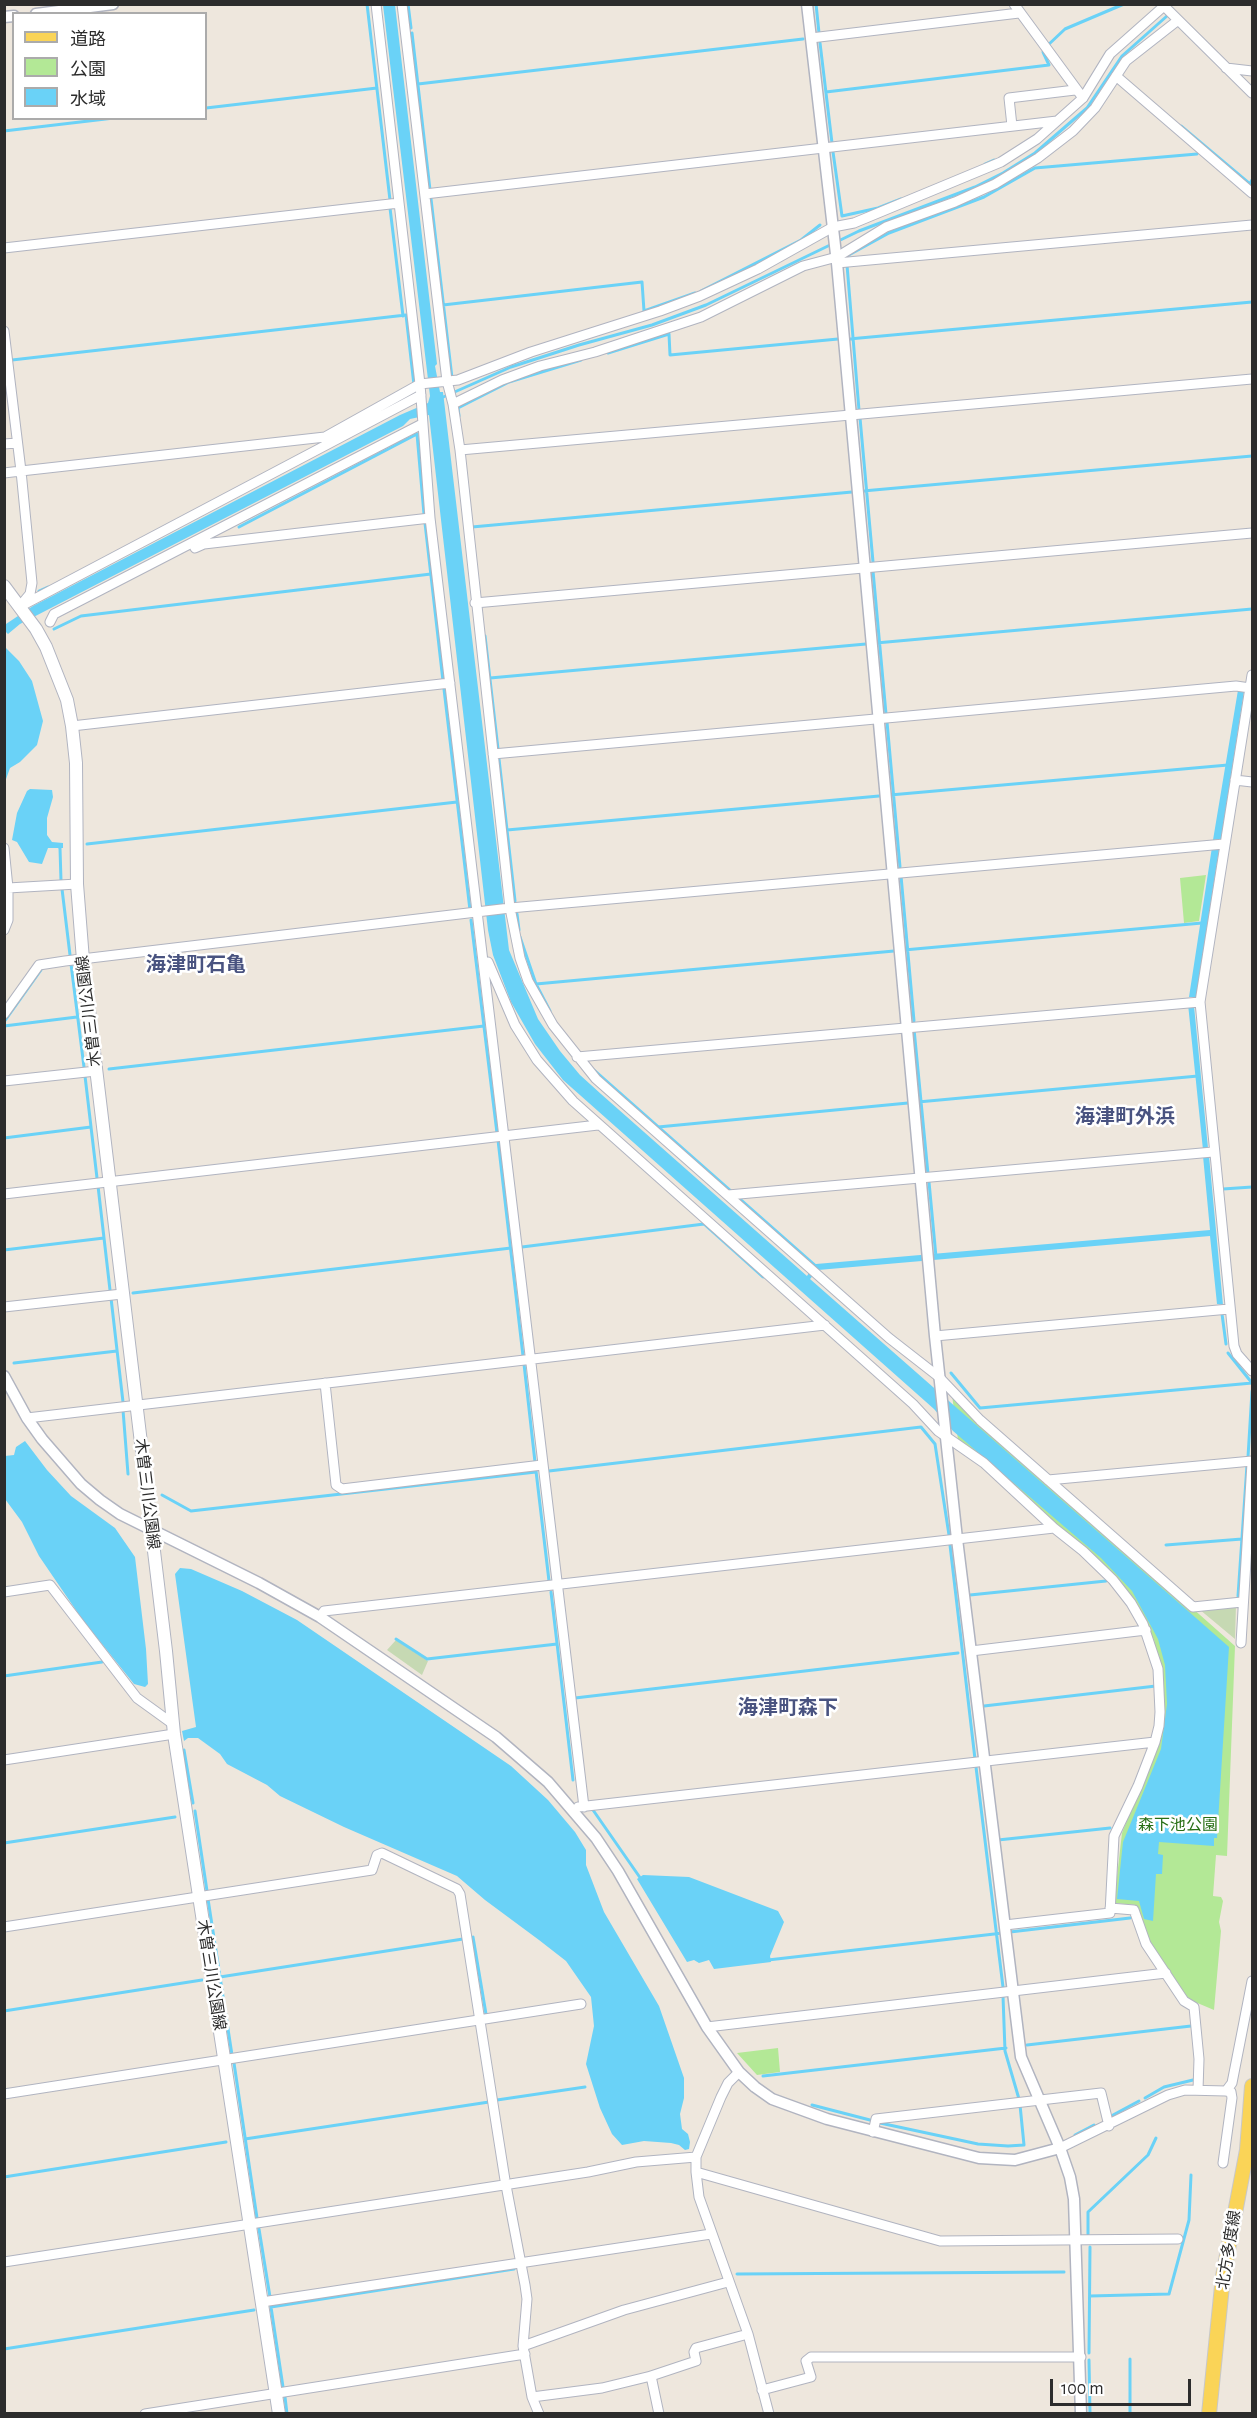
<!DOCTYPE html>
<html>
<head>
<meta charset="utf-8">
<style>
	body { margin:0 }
	#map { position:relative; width:1257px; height:2418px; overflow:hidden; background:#eee7dd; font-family:"Alegreya Sans","Noto Sans JP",sans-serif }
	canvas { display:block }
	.frame { position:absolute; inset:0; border:6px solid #2c2c2c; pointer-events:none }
	.legend { position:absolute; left:12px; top:12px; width:195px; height:108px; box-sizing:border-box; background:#fff; border:2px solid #ababab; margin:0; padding:8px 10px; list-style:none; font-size:18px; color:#2c2c2c }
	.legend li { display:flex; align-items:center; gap:12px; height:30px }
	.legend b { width:30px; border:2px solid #ababab }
	.scale { position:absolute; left:1050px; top:2379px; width:141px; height:27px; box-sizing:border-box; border:3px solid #2c2c2c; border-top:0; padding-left:8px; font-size:18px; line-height:21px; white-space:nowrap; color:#2c2c2c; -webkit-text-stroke:4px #fff; paint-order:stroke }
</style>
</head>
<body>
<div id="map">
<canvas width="1257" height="2418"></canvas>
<div class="frame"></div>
<ul class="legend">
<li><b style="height:8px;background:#fad457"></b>道路</li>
<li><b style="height:16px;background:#b3e896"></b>公園</li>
<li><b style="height:16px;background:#6ad2f7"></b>水域</li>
</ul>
<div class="scale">100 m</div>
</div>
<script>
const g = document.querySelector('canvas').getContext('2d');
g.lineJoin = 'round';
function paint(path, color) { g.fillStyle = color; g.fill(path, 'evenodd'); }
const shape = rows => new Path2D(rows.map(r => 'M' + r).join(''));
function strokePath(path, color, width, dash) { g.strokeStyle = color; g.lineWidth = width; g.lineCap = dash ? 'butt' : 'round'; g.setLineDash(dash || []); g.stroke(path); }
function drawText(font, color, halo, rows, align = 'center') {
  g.font = font + ' "Alegreya Sans","Noto Sans JP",sans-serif'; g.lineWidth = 5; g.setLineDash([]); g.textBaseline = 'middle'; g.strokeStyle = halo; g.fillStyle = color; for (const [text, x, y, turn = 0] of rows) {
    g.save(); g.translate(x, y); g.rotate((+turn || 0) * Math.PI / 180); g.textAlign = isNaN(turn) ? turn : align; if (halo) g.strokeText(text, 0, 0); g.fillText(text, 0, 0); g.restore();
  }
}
const green = shape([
	[1206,875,1199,921,1184,923,1180,878],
	[952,1395,1235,1646,1227,1856,1216,1855,1213,1896,1221,1897,1223,1901,1219,1922,1221,1931,1214,2010,1188,1999,1148,1943,1136,1905,1114,1903,1122,1833,1158,1742,1160,1668,1154,1640,1137,1605,1057,1526,958,1440],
	[778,2048,780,2072,757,2075,737,2053]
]);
const cemetery = shape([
	[1236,1605,1235,1639,1199,1609],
	[396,1640,428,1661,422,1675,387,1650]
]);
const water = shape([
	[383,5,395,5,437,364,435,366,440,392,443,392,509,950,538,1019,560,1051,580,1075,601,1094,807,1276,813,1266,816,1264,1210,1230,1203,1156,1209,1156,1223,1305,1217,1304,1210,1236,818,1270,810,1279,1229,1647,1217,1838,1214,1838,1214,1846,1159,1842,1158,1854,1163,1855,1162,1874,1156,1874,1153,1921,1144,1919,1139,1901,1117,1899,1123,1842,1161,1749,1167,1704,1165,1665,1158,1639,1132,1591,1101,1558,953,1431,934,1409,563,1080,535,1044,511,1002,493,955,488,930,429,415,410,419,403,426,20,624,8,634,5,631,6,624,33,606,400,415,428,403,430,396],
	[5,647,19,661,32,681,43,721,37,745,20,762,10,768,5,782],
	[1238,690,1244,692,1221,839,1213,840],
	[30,789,52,790,53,797,47,818,47,835,52,842,63,843,63,848,48,848,42,864,29,862,17,842,12,840,17,813,27,791],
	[1212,847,1219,850,1196,997,1189,997],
	[1188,1004,1194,1006,1208,1148,1203,1150],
	[25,1441,47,1470,71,1496,115,1528,135,1557,146,1649,148,1684,145,1687,134,1684,82,1619,39,1556,22,1522,5,1499,5,1456,14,1455,16,1447],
	[180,1568,191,1569,242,1591,297,1620,511,1766,548,1800,575,1832,586,1850,586,1865,604,1912,659,2006,684,2078,684,2098,680,2114,682,2129,688,2134,690,2142,689,2149,685,2150,679,2145,671,2143,644,2141,622,2145,612,2134,600,2108,586,2064,594,2026,591,1997,566,1961,539,1940,485,1900,457,1876,344,1827,280,1796,267,1785,227,1764,220,1754,198,1738,188,1738,184,1741,182,1731,196,1727,175,1574],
	[643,1875,689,1877,778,1911,784,1922,770,1956,771,1962,714,1969,709,1960,699,1963,694,1960,687,1962,637,1879]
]);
const stream = shape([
	[367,4,390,200],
	[408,4,411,28],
	[816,4,819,33],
	[412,33,430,190],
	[820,43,832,143],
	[1047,46,1065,29,1124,4],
	[418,84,803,39],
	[826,92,1049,65,1043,52],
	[206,108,377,88],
	[1181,126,1250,184,1252,180],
	[4,131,114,118],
	[833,152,842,216,878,208,901,199],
	[985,164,994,160],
	[431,199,452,378],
	[390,208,403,316],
	[847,256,889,233,984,197,1035,168,1197,154],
	[847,265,859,410],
	[701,291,801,240,820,225],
	[443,305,642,282,644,311,695,293],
	[849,339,1252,302],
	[608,353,669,334,670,355,838,339],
	[12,360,406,315,414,385],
	[441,398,511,367,579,345,652,325,706,305,859,231,975,187,1003,173,1035,153,1087,108,1122,56,1167,16,1167,12],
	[459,416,458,408,509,382,581,360],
	[860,418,873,562],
	[863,491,1252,456],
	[425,523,443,681],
	[239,527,417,434,424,514],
	[472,527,852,492],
	[873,571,886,714],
	[39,591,48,587],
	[54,629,81,616,431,574],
	[485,636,498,749],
	[876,643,1252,609],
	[490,678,866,644],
	[444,689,470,910],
	[887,722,900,867],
	[499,759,515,901],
	[890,795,1228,765],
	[507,830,879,796],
	[87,844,457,802],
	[58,846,60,848,61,881],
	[901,876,914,1021],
	[62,889,70,955],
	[517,914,519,930],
	[471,920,497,1133],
	[520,937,536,984,550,1011],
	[904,950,1202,923],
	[71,964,84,1067],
	[536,984,894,951],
	[4,1022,41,970],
	[4,1026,77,1017],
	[914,1029,928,1174],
	[109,1069,484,1026],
	[594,1070,731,1191],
	[85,1076,97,1178],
	[918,1102,1198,1076],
	[658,1127,908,1103],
	[4,1138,91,1127],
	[498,1140,523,1356],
	[929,1182,936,1257],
	[98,1186,110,1290],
	[1223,1189,1252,1187],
	[740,1199,817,1267],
	[522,1247,704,1224,763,1277],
	[4,1250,104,1238],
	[133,1293,511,1248],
	[111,1298,123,1402],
	[1222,1314,1226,1344],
	[1228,1353,1252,1383],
	[14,1363,117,1351],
	[524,1364,535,1462],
	[951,1373,980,1408,1252,1383],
	[123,1410,128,1474],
	[1248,1457,1252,1391],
	[536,1471,549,1581],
	[549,1471,921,1427,935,1444,949,1535],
	[162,1495,191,1511,536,1472],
	[950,1545,975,1759],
	[1166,1545,1242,1539],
	[551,1592,573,1780],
	[970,1595,1106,1581],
	[1238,1596,1247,1465],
	[396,1639,427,1659,557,1644],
	[4,1676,102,1662],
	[575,1698,958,1653],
	[984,1706,1156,1686],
	[184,1750,193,1803],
	[976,1767,1003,1987],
	[593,1810,641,1879],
	[195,1811,207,1891],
	[998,1840,1110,1828],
	[4,1843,175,1817],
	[208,1899,232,2055],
	[1010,1932,1130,1918],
	[471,1938,473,1937,486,2014],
	[768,1960,1003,1933],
	[220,1977,463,1939],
	[1003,1996,1005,2051,1019,2099],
	[4,2011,202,1980],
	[1027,2045,1191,2026],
	[234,2063,257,2218],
	[763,2076,1006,2048],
	[1145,2098,1164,2087,1193,2080],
	[497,2100,585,2087],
	[812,2105,870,2120],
	[1113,2115,1139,2101],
	[880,2123,978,2144,1008,2146,1024,2145,1020,2105],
	[1075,2135,1094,2125],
	[245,2139,489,2102],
	[4,2177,226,2142],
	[259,2229,270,2297],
	[1088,2234,1088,2212,1148,2155,1156,2138],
	[737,2274,1064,2272],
	[1090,2296,1169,2294,1189,2220,1191,2175],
	[271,2307,514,2269],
	[271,2307,283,2387],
	[4,2349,254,2310],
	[1089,2353,1090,2247],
	[1089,2360,1090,2414],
	[285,2397,287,2414],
	[923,2414,925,2414],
	[1130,2414,1130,2359]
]);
const minor = shape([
	[402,4,447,381,453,404,460,450,510,908,520,958,528,981,553,1025,596,1079,889,1338,939,1377,980,1420,1193,1607,1242,1602],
	[1014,4,1083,98],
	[1162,4,1252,93],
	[811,38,1019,13],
	[1226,68,1252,71],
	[1116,76,1252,193],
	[1012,126,1009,98,1075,90],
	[425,194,1057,121],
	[4,248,399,203],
	[837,263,1252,225],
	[4,331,21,471,4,473],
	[453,404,502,380,540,366,595,352,701,317,803,266,837,257,886,227,955,202,995,184,1038,158,1073,131,1095,108,1126,61,1177,21],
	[4,444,17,443],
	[460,450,1252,379],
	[195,548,204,544,430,518],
	[475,603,1252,533],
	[25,604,421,395],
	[20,606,30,594,32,583,21,471,325,437,420,384,376,4],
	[50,622,54,614,422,424],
	[1252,675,1200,1002,1234,1346,1237,1354,1252,1371],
	[72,726,450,683],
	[493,754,1236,686,1250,688],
	[1235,780,1252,782],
	[4,848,8,888],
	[4,930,8,920,8,888,77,884],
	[488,962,515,1025,537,1060,573,1101,913,1404,938,1431,984,1463,1054,1528,1083,1551,1113,1580,1131,1603,1143,1624,1158,1669,1160,1712,1159,1726,1155,1742,1138,1786,1114,1836,1110,1913,1005,1925],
	[4,1014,39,965,65,961,510,908,1224,844],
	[577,1057,1200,1002],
	[4,1081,96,1071],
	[4,1194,598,1125],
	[728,1195,1213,1152],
	[4,1307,122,1294],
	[935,1336,1229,1309],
	[325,1383,336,1485,342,1489,542,1465],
	[27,1418,825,1325],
	[1048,1480,1252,1461],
	[4,1592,50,1585,137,1698,173,1724],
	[320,1617,324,1611,1054,1528],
	[1241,1643,1252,1463],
	[971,1651,1146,1630],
	[4,1760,174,1734],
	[578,1807,1155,1742],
	[584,1807,430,518,420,384,458,380,531,352,660,311,700,296,758,269,833,227,854,223,1001,162,1037,139,1083,98,1110,54,1163,7],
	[1110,1908,1134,1910,1146,1944,1184,2001,1194,2007,1199,2059,1198,2090],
	[4,1927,372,1870,377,1855,382,1853,457,1889,460,1894,505,2180,525,2285,527,2299,523,2346,532,2397,539,2414],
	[707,2027,1166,1973],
	[739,2072,728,2083,721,2097,696,2157,696,2172,699,2197,748,2334,769,2414],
	[4,2094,581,2004],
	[873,2132,876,2119,1101,2093,1109,2126],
	[1060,2148,1168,2095,1185,2090,1226,2091,1232,2083,1252,1981],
	[1223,2163,1232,2098,1231,2092,1226,2091],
	[696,2172,940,2241,1178,2239],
	[4,2262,588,2172,636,2162,696,2157],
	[262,2302,711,2234],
	[523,2346,624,2310,728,2282],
	[651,2376,659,2414],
	[762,2390,811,2377,806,2361,811,2357,1081,2357],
	[532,2397,602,2388,651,2376,696,2361,694,2352,696,2348,748,2334],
	[145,2414,525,2354]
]);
const tertiary = shape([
	[807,4,837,263,935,1336,957,1539,1021,2057,1060,2148,1070,2177,1074,2199,1081,2414],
	[36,14,113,4],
	[4,17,14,16],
	[4,1376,27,1418,42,1439,81,1484,100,1500,120,1514,259,1583,320,1617,496,1737,548,1782,596,1838,618,1871,707,2027,739,2072,755,2087,772,2099,827,2119,979,2158,1015,2160,1060,2148]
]);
const secondary = shape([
	[4,586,36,629,46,647,67,700,72,726,76,763,77,884,83,960,166,1651,174,1734,279,2414]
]);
const primary = shape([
	[1209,2414,1223,2276,1247,2150,1252,2086]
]);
const streetNames = [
	["木曽三川公園線",89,1011,-97],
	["木曽三川公園線",147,1494,83],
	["木曽三川公園線",211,1975,81],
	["北方多度線",1229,2250,-81]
];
const parkNames = [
	["森下池公園",1178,1825]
];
const quarterNames = [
	["海津町石亀",196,965],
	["海津町外浜",1125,1117],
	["海津町森下",788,1708]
];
paint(green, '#b3e896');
paint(cemetery, '#c6d9b3');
paint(water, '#6ad2f7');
strokePath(stream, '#6ad2f7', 3);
strokePath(minor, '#b1b4c0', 11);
strokePath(tertiary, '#b1b4c0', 13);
strokePath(secondary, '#b1b4c0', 14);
strokePath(primary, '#c8c8c8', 16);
strokePath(minor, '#fff', 9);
strokePath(tertiary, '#fff', 10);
strokePath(secondary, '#fff', 12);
strokePath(primary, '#fad457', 14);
drawText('16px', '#2c2c2c', '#fff', streetNames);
drawText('16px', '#286f16', '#fff', parkNames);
drawText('bold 20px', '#495380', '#fff', quarterNames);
</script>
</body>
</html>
